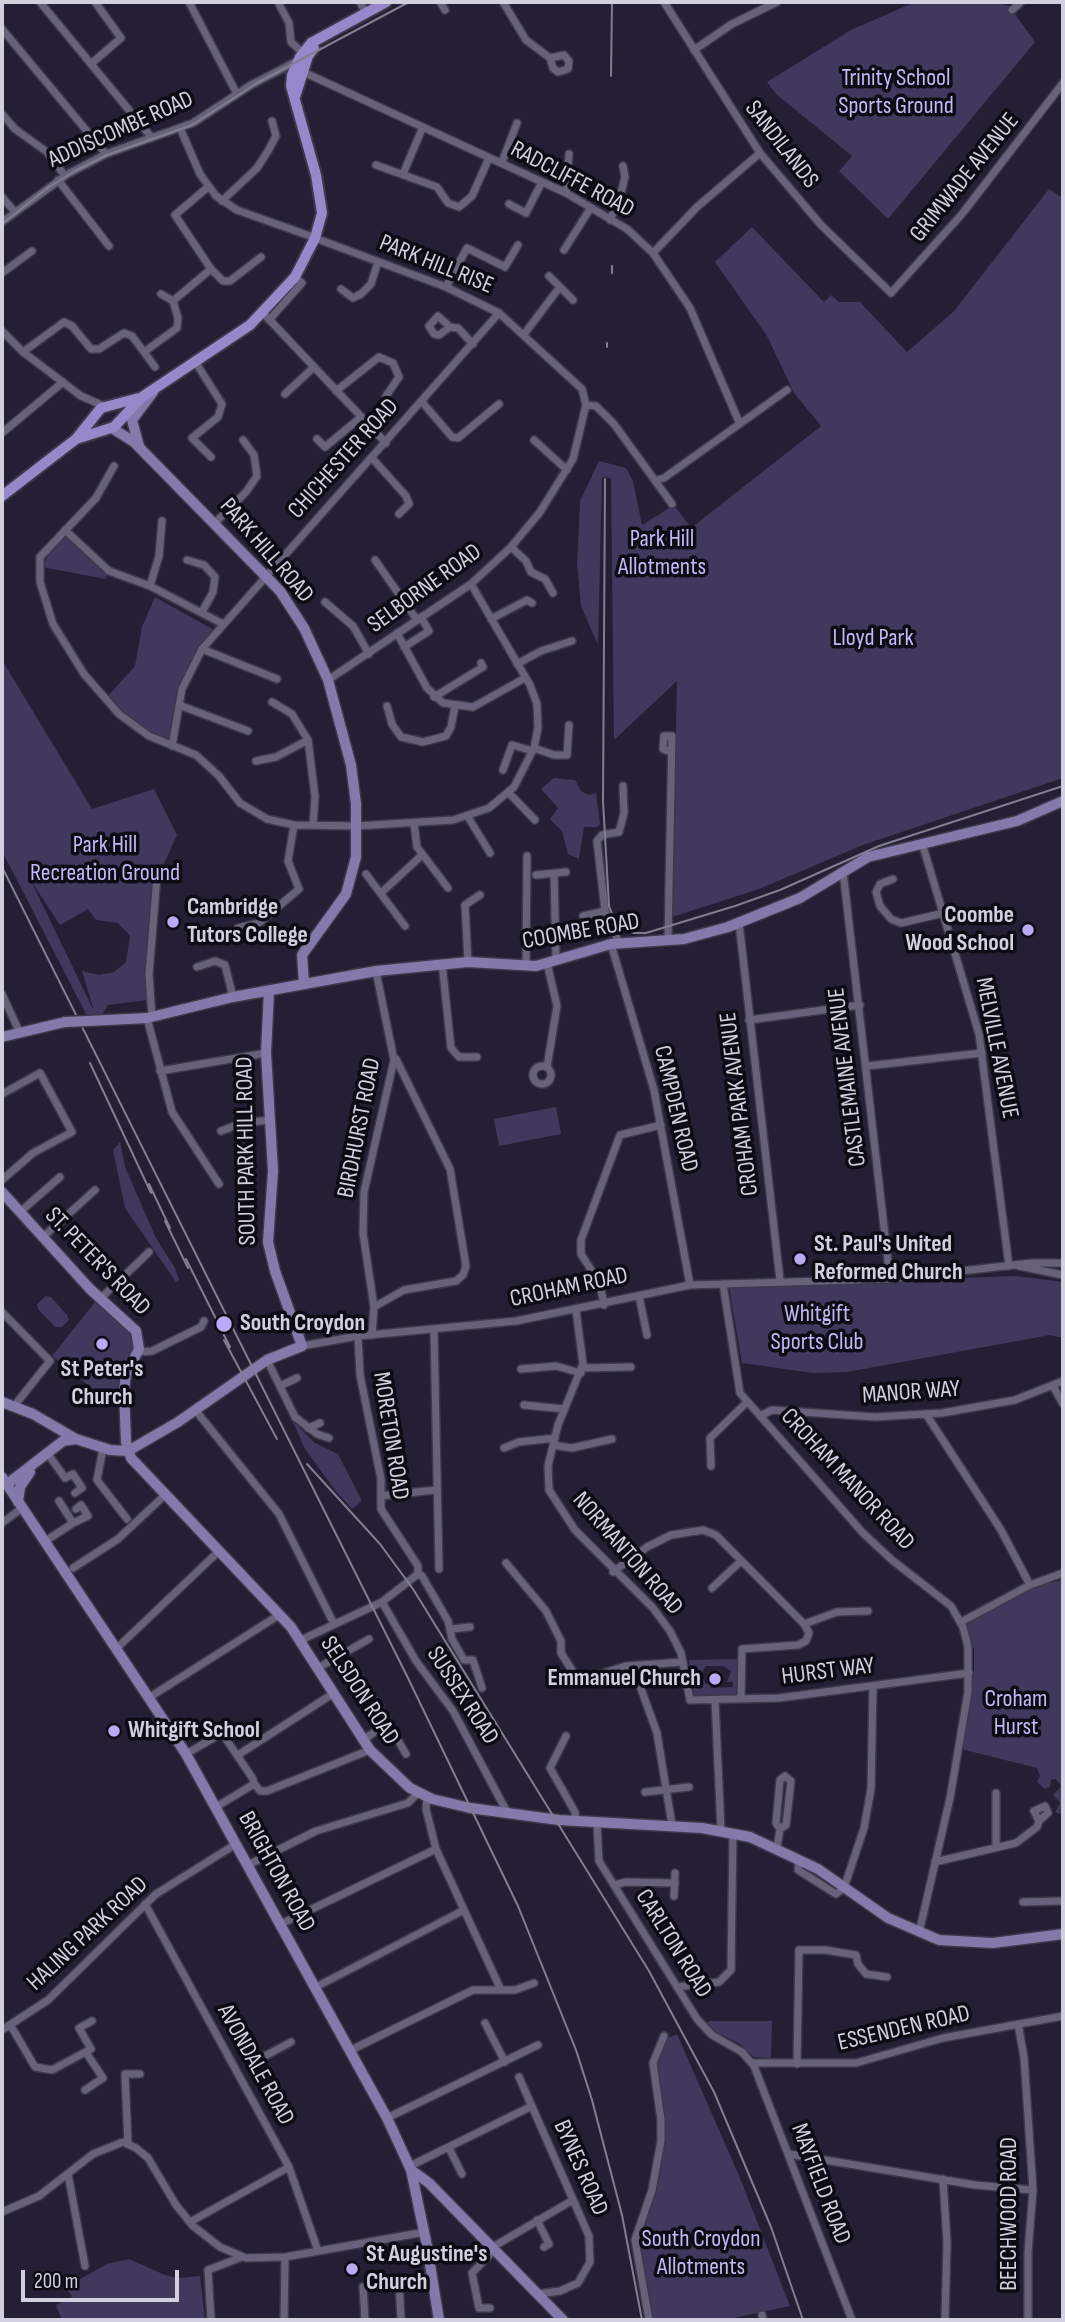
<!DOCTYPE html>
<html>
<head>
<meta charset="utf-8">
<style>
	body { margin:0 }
	#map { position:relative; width:1065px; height:2322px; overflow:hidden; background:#241f34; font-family:"Sofia Sans Condensed",sans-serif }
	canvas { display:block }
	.frame { position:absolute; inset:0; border:4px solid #d2d0de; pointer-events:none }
	.scale { position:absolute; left:21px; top:2270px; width:158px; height:32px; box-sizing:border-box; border:4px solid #d2d0de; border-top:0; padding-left:9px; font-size:21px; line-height:24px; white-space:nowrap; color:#d2d0de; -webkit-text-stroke:5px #0d0b14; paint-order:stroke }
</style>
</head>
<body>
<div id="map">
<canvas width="1065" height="2322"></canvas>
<div class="frame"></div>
<div class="scale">200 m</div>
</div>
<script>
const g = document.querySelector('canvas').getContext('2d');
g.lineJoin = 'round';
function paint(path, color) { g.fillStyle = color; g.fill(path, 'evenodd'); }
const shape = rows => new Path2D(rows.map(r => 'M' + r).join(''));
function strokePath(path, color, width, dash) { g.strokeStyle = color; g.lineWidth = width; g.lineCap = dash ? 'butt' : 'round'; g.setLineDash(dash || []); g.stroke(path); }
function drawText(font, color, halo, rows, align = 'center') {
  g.font = font + ' "Sofia Sans Condensed",sans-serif'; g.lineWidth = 7; g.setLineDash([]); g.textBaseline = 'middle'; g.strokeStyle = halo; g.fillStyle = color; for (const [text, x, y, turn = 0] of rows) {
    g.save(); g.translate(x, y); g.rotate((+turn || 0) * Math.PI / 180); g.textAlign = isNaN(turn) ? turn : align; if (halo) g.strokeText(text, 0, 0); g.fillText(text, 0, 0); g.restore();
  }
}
const green = shape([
	[915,2,994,2,1009,6,1035,42,888,219,839,171,852,156,776,94,767,82,851,30],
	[1049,189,1061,197,1063,191,1063,778,863,845,759,889,672,917,677,681,614,740,611,478,602,477,598,645,581,606,577,564,580,501,599,461,626,468,633,481,642,525,674,505,691,528,821,426,794,393,767,336,715,262,752,227,824,302,831,295,839,302,860,302,907,352,954,311],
	[65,537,68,537,107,575,106,579,42,567,51,550],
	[155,597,214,630,197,649,177,690,171,742,139,725,107,697,135,666,142,627],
	[2,660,92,809,154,789,177,835,153,888,147,1000,108,1005,101,1016,87,1016,2,851],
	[31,881,60,925,88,909,96,920,118,923,130,936,126,962,114,972,99,975,82,971,94,1011],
	[554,778,575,780,581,791,589,795,596,793,600,824,597,827,584,827,579,859,568,854,562,831,550,819,558,808,541,789],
	[556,1107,561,1134,499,1146,494,1119],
	[120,1142,125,1167,156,1238,175,1268,179,1280,176,1282,125,1208,113,1150],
	[1015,1276,1063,1282,1063,1338,1050,1335,847,1372,813,1373,742,1363,729,1287],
	[46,1296,51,1297,67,1315,69,1320,62,1327,55,1327,38,1309,37,1304],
	[95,1302,124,1326,133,1339,133,1350,121,1371,119,1390,94,1390,52,1356],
	[292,1420,315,1443,338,1454,362,1501,352,1509,335,1490,305,1449],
	[1063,1580,1063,1812,1059,1814,1055,1812,1060,1803,1053,1795,1061,1786,1056,1779,1051,1780,1050,1787,1045,1789,1037,1782,1040,1776,1037,1768,961,1749,974,1671,974,1650,966,1623,1032,1586],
	[737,1659,737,1695,694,1696,689,1660],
	[723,1666,731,1671,727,1682,733,1682,733,1687,711,1688,710,1684,706,1684,702,1677,703,1671,706,1666],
	[710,2021,772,2021,771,2058,754,2057,740,2044,714,2031,706,2023],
	[677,2034,740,2178,790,2306,724,2320,648,2320,632,2235,652,2179,660,2129,649,2066,658,2043],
	[129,2259,165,2275,179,2278,200,2276,205,2320,62,2320,56,2305,72,2297,66,2287,107,2264]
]);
const minor = shape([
	[40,2,152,138],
	[189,2,237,94],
	[278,2,289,23,291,42,305,55],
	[360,2,366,13],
	[440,2,445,10],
	[503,2,526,40,550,58,564,55,569,61,568,69,558,72,553,68,550,58],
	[664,2,760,153,821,225,891,293,962,214,1063,83],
	[1012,10,1021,2],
	[2,29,106,154],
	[694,50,732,24,777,2],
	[92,63,121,38,95,2],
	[301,71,566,193,627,229,653,253,690,308,739,422],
	[2,114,15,129,47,152,65,176],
	[180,128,200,174,216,196,237,210,310,236],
	[502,162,517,123],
	[376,165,437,187,448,203,459,207,472,196,489,158],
	[403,174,422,129],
	[58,180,109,246],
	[208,187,175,215,211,269,223,281,230,281,261,257],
	[566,193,569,154],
	[2,197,15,212],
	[222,201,257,168,268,151,276,136,272,121],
	[509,204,526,213,542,182],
	[610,220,619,201,625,177,623,166],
	[2,222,68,174,106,154,193,123,251,85,297,61],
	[315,238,446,287,499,313,582,389,586,405,573,459,540,512,511,547,471,584,328,680],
	[564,250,590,209],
	[653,253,697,207,760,153],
	[2,273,32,251],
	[549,276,573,300],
	[446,287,467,248,505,267,518,245],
	[341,289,353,298,361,294,371,284,378,262],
	[161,294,173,301],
	[264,314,386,443],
	[269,320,302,283,295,277],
	[450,327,439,335,434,334,429,326,438,316,450,327,458,328,473,344],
	[2,331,23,352,81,396,104,406],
	[525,333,559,288],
	[23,352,64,322,72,326,91,349,99,349,124,333,132,336,144,352,177,328,178,318,173,301,211,269],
	[144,352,155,367],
	[196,363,222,404,218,417,192,438,211,457],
	[336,391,379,357,393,363,399,377,386,396],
	[285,394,314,367],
	[422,402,452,437,458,438,499,404],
	[586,405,596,406,614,424,672,504],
	[2,433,63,382],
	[317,439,325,447,361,417],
	[534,440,567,470],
	[372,458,406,496,409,504,399,514],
	[114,466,96,498,40,557,40,582,53,624,84,674,119,714,149,736,196,755,219,776,240,803,267,819,294,825,357,826,453,820,489,808,514,787,534,748,538,728,537,704,530,685,471,584],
	[657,480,664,478,787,390],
	[215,523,246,492,257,476,254,455,243,440],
	[65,530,109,571,150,586,223,624],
	[511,547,526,561,531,572,545,579,553,593],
	[187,560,204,565,215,577,213,592,202,612],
	[375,560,417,620],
	[150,586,159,556,162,521],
	[325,602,353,626,369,654],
	[491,619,527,600,532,603],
	[397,633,427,688,443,703,473,707,525,678],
	[404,647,429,631,421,617],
	[202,649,277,679],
	[517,664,541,651,572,641],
	[434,697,483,667,481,663],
	[272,702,292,714,308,740,315,796,313,825],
	[179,705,248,731],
	[387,706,392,724,401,737,423,742,446,736,451,727,455,706],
	[172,746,182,689,202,649,499,313],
	[534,748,554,755,567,755,569,725],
	[256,761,276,757,308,740],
	[503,770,512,745,533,751],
	[509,793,535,820],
	[468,817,490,853],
	[414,823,417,847,448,888],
	[922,843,979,1034,1009,1266],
	[843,871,890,1279],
	[554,873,556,961],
	[366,874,405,926],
	[536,875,566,872],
	[893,879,880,884,876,892,880,906,891,919,901,923,944,913],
	[381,893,422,855],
	[583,916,605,911],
	[739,923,780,1280],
	[238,928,259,923,299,889,288,861,294,825],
	[668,940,672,736,664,736,663,749,671,752],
	[619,943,605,911,597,841,602,835,619,832,624,813,623,786],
	[611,944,654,1090,690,1285],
	[468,962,465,905,480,895],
	[442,963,451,1048,459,1057,477,1057],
	[526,966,527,856],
	[197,967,215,961,225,965,233,997],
	[2,994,19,1031],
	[152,1017,149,974,157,876],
	[147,1018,172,1112,219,1184],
	[749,1020,860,1005],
	[867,1066,982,1053],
	'533 1075a9 9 0 1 1 18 0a9 9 0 1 1-18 0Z',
	[547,1067,557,1006,547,963],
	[160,1071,266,1053],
	[2,1094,40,1073,72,1132,33,1153,2,1180],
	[242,1123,243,1138],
	[221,1131,242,1123,271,1120],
	[20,1212,60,1177],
	[43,1237,95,1190],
	[1019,1266,1063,1275],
	[723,1284,740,1393,863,1533,892,1560,951,1606,963,1627,968,1647,968,1692,950,1798,919,1933],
	[639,1296,647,1335],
	[100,1299,149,1252],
	[604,1305,600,1284,581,1254,581,1240,620,1135,661,1125],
	[374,1307,404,1290,456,1281,463,1275,466,1266,450,1169,396,1059],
	[576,1310,583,1364,558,1425,548,1466,549,1490,575,1530,653,1608,670,1631,681,1653,690,1700,779,1698,969,1673],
	[2,1312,50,1361,14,1406],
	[434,1331,439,1569],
	[372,1335,374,1307,363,1233,364,1192,394,1060,376,971],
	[358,1336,360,1375,381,1479,381,1509,418,1566,418,1574],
	[302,1346,358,1336,516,1321,690,1285,890,1279,1032,1263,1063,1263],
	[138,1352,152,1351,201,1327,204,1321],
	[267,1360,295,1417,317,1434,329,1438],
	[582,1368,631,1367],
	[521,1369,556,1366,581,1373],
	[280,1386,297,1378],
	[1053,1386,1063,1404],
	[524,1405,564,1409],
	[196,1411,279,1514,334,1624],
	[926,1414,1001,1530,1030,1585],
	[760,1416,772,1410,875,1417,942,1413,1015,1400,1063,1381],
	[308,1428,320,1423],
	[553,1445,572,1448,612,1439],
	[103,1448,97,1480,127,1519],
	[504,1448,519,1442,555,1438],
	[48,1454,65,1478,73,1474,82,1488,75,1493],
	[711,1466,710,1438,747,1402],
	[381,1496,435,1490],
	[2,1523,22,1508],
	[73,1523,88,1516,81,1505,76,1509],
	[44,1542,73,1523,59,1501],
	[506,1563,546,1611,561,1641,561,1653,577,1678,584,1679,626,1666,683,1662],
	[73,1568,118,1539,165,1495],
	[613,1572,647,1547,671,1535,703,1530,716,1535,804,1624,809,1633,806,1641,798,1645,742,1649,741,1699],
	[418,1574,422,1576,448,1621,452,1639,464,1660,473,1660,482,1688],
	[712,1588,741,1561],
	[382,1602,416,1661,453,1711,507,1812],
	[961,1622,1030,1585,1063,1573],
	[804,1624,837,1612,868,1611],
	[451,1629,470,1627],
	[301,1640,382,1602,418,1574],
	[117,1648,219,1551],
	[637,1665,640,1686,657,1733,672,1825],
	[318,1668,369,1639],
	[369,1691,406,1754],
	[150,1697,279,1615],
	[715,1700,721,1830],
	[566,1736,550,1768,575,1812,576,1821],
	[363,1740,388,1723],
	[186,1754,222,1733,253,1779,254,1784,216,1807],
	[238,1755,334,1693],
	[785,1776,791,1781,786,1825,780,1829,776,1823,780,1780,785,1776],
	[254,1783,260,1791,267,1791,370,1750],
	[645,1792,689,1787],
	[427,1797,426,1809,436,1849,501,1990],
	[597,1823,599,1861,697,2019,712,2035,742,2052,754,2066,852,2320],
	[996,1846,996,1793],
	[777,1848,780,1829],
	[799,1859,798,1870,836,1894,844,1888,864,1828,871,1789,873,1686],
	[935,1862,1016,1843,1037,1827,1039,1821,1034,1811,1045,1806,1048,1813,1039,1821],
	[248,1865,316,1831,408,1803,418,1793],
	[614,1885,626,1882,675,1883],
	[674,1896,675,1873],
	[1023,1902,1063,1901],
	[145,1904,289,2167,318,2251],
	[281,1924,436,1849],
	[316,1987,464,1910],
	[677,1987,719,1982,731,1970,733,1833],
	[485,2023,505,2062],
	[1018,2024,1024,2057,1033,2190,1028,2252,1028,2320],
	[11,2026,35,2067,52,2070,91,2049,79,2028,92,2021],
	[2,2030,48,2000,156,1894,236,1844],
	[351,2050,473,1990,515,1990,534,1983],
	[252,2063,291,2042],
	[752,2063,856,2063,943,2038,1063,2016],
	[797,2064,799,1950,825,1950,856,1955,858,1964,866,1974,887,1977],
	[519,2077,589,2236,590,2262,578,2283,560,2291,537,2294],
	[85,2090,103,2078,87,2054],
	[387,2118,538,2045],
	[128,2144,125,2074,140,2074],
	[449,2148,462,2174],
	[789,2154,975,2185,1033,2190],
	[410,2166,532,2106],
	[68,2174,85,2266],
	[943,2179,947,2242,945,2320],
	[2,2212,39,2196,93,2154,123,2142,136,2148,148,2158,176,2205,193,2226,220,2247,246,2258,285,2257,425,2232],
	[537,2220,549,2244,544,2247],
	[190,2222,289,2167],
	[491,2248,573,2200],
	[399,2281,401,2320],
	[490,2308,479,2308,472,2273,494,2250],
	[762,2315,763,2320],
	[211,2320,208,2270,242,2257],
	[284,2320,285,2257],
	[365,2320,363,2287,432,2276],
	[649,2320,635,2240,652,2190,661,2141,661,2120,653,2063,664,2036]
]);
const major = shape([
	[112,428,134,442,280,591,304,628,328,680,351,765,356,804,356,857,346,894,302,955,304,983],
	[139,446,132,420,153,392],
	[88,1021,147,1018,233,997,376,971,468,962,536,966,611,944,684,939,728,927,800,898,868,857,1017,821,1063,801],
	[2,1037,65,1022],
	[2,1192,90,1289,136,1331,139,1349,126,1374,124,1390,126,1442,131,1458,291,1627,370,1750,410,1788,432,1799,470,1808,559,1820,702,1828,750,1837,818,1869,888,1918,939,1940,993,1943,1063,1934],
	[2,1402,33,1414,76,1439,110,1450,128,1451,178,1422,267,1360,302,1346,275,1271,268,1242,273,1171,266,1053,269,991],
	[2,1477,186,1754,387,2118,411,2170,427,2246,439,2320],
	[6,1485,63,1441,76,1439],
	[18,1502,20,1487,30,1472],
	[411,2170,429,2183,563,2320]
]);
const highway = shape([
	[295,97,308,56,314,48],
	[76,439,114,427,142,397,250,325,295,277,315,238,322,213,316,175,291,86,292,75,300,57,311,43,386,2],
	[2,496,76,439,101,408,139,398]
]);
const tram = shape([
	[611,76,612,2],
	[2,224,49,187,75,171,107,155,192,125,257,83,409,2],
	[612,266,612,273],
	[607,347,607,343],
	[605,479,603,801,609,906,614,919,622,928,634,933,646,933,735,906,780,890,879,846,1063,786]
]);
const rail = shape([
	[2,867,407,1676,518,1906,576,2050,592,2100,622,2215,642,2320],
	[90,1063,151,1193],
	[149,1184,170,1228],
	[165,1221,188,1268],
	[186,1259,230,1347],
	[224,1340,277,1439],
	[307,1464,380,1544,413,1589,649,1971,714,2092,771,2227,803,2320]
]);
const majorBridge = shape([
	[65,1022,88,1021]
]);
const markers = [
	[173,922,7,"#baaaf6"],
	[1028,930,7,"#baaaf6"],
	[800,1259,7,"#baaaf6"],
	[224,1324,9,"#baaaf6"],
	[102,1344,7,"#baaaf6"],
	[715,1679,7,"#baaaf6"],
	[114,1731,7,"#baaaf6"],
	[352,2269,7,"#baaaf6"]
];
const parkNames = [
	["Trinity School",896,79],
	["Sports Ground",896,107],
	["Park Hill",662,540],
	["Allotments",662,568],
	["Lloyd Park",873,639],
	["Park Hill",105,846],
	["Recreation Ground",105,874],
	["Whitgift",817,1315],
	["Sports Club",817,1343],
	["Croham",1016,1700],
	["Hurst",1016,1728],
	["South Croydon",701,2240],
	["Allotments",701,2268]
];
const streetNames = [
	["ADDISCOMBE ROAD",121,130,-24],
	["SANDILANDS",781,145,52],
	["GRIMWADE AVENUE",965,178,-51],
	["RADCLIFFE ROAD",572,180,28],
	["PARK HILL RISE",436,265,22],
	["CHICHESTER ROAD",344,459,-48],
	["PARK HILL ROAD",266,551,49],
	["SELBORNE ROAD",425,589,-36],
	["COOMBE ROAD",581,932,-10],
	["MELVILLE AVENUE",996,1048,79],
	["CASTLEMAINE AVENUE",848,1077,-97],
	["CROHAM PARK AVENUE",740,1104,-97],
	["CAMPDEN ROAD",675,1109,77],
	["BIRDHURST ROAD",360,1128,-79],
	["SOUTH PARK HILL ROAD",247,1151,-91],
	["ST. PETER'S ROAD",97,1262,46],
	["CROHAM ROAD",569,1288,-12],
	["MANOR WAY",911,1393,-4],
	["MORETON ROAD",390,1436,81],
	["CROHAM MANOR ROAD",847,1480,47],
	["NORMANTON ROAD",627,1554,49],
	["HURST WAY",828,1672,-7],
	["SELSDON ROAD",359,1691,57],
	["SUSSEX ROAD",462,1696,57],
	["BRIGHTON ROAD",276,1872,61],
	["HALING PARK ROAD",88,1934,-43],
	["CARLTON ROAD",673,1944,58],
	["ESSENDEN ROAD",904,2029,-13],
	["AVONDALE ROAD",255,2065,61],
	["BYNES ROAD",580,2168,66],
	["MAYFIELD ROAD",820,2184,69],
	["BEECHWOOD ROAD",1010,2214,-90]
];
const poiNames = [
	["Cambridge",187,908],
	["Tutors College",187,936],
	["Coombe",1014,916,"right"],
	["Wood School",1014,944,"right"],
	["St. Paul's United",814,1245],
	["Reformed Church",814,1273],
	["South Croydon",240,1324],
	["St Peter's",102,1370,"center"],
	["Church",102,1398,"center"],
	["Emmanuel Church",701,1679,"right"],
	["Whitgift School",128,1731],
	["St Augustine's",366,2255],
	["Church",366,2283]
];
paint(green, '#40385d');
strokePath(minor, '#3c394a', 10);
strokePath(major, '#3c394a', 13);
strokePath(highway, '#3c394a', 14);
strokePath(minor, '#67627a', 7);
strokePath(major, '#8379aa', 10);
strokePath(highway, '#9688ca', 10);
strokePath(tram, '#827e90', 2);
strokePath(rail, '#827e90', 2);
strokePath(majorBridge, '#3c394a', 13, []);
strokePath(majorBridge, '#8379aa', 10);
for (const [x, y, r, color] of markers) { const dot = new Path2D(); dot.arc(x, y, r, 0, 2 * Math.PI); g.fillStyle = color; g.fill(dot); strokePath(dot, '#0d0b14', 2.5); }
drawText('24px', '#c4b8f6', '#0d0b14', parkNames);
drawText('24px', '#d2d0de', '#0d0b14', streetNames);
drawText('bold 24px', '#d2d0de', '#0d0b14', poiNames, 'left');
</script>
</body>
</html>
